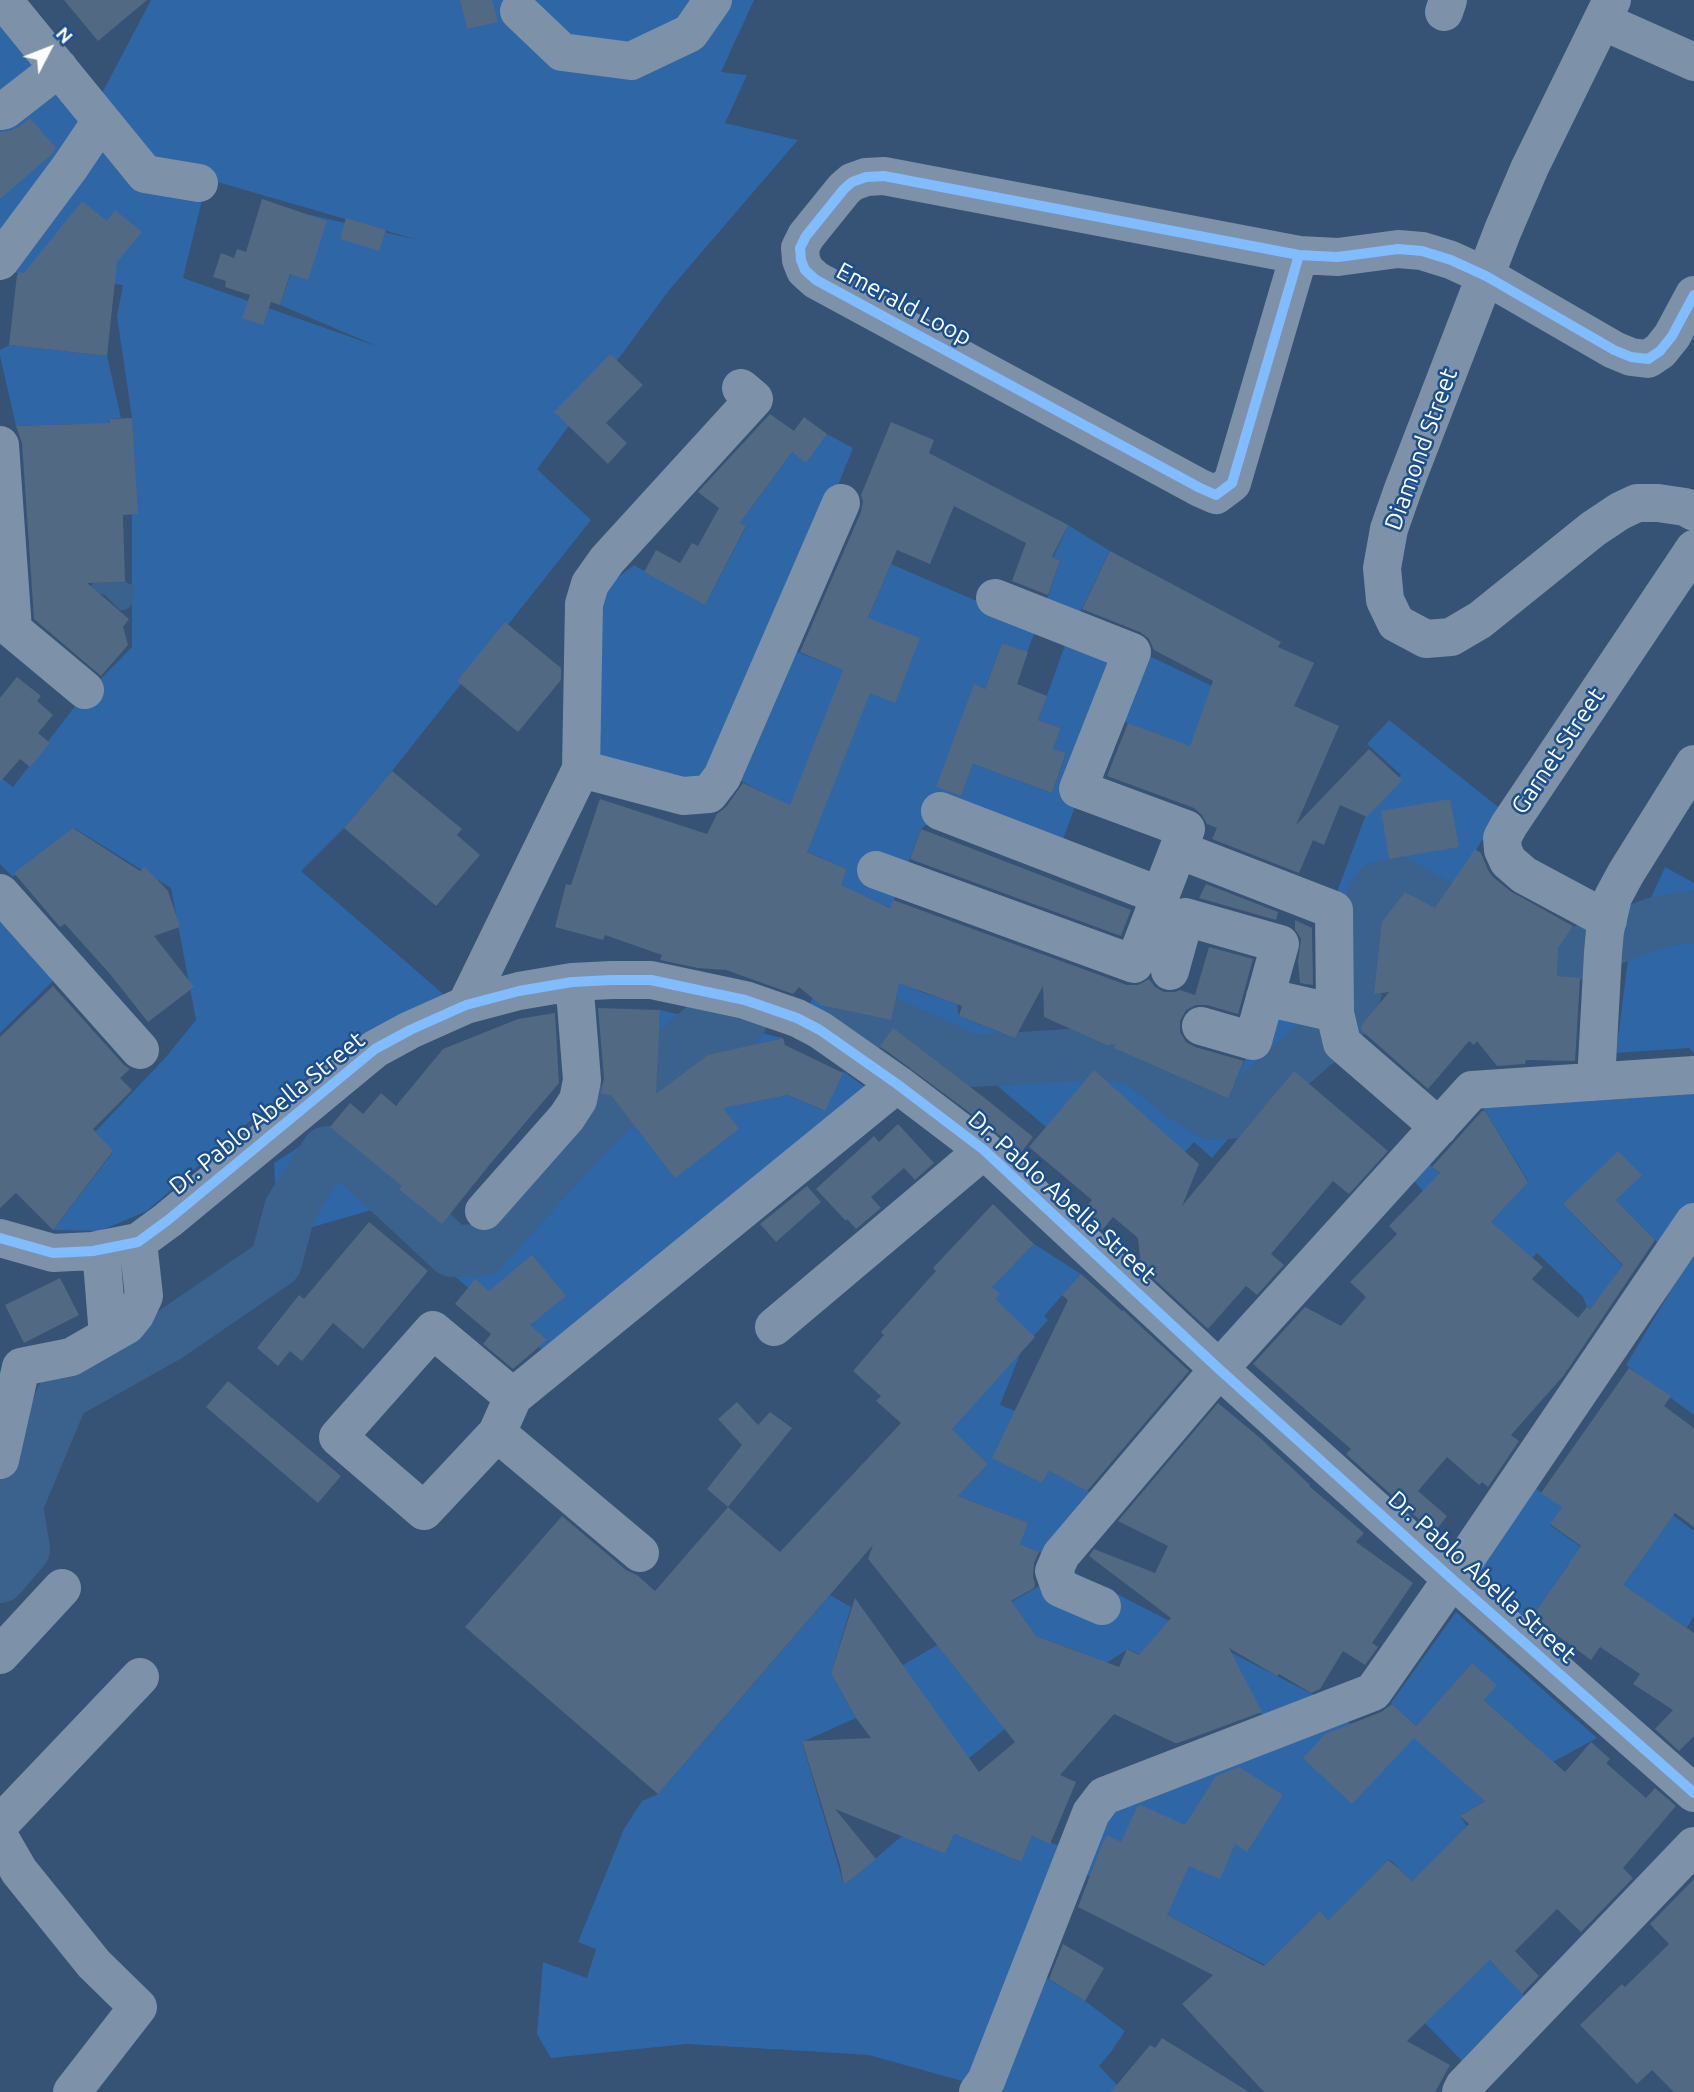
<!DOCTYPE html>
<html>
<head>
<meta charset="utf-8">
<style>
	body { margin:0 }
	#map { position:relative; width:1694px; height:2092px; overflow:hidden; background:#365274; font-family:Ubuntu,sans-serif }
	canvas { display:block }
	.north { position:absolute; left:14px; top:14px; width:70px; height:70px; -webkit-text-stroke:5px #1b4f8f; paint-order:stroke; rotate:48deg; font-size:19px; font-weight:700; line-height:28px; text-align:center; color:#fff }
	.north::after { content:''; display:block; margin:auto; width:24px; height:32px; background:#fff; clip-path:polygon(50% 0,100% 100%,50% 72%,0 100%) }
</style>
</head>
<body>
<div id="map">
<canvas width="1694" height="2092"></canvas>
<div class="north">N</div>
</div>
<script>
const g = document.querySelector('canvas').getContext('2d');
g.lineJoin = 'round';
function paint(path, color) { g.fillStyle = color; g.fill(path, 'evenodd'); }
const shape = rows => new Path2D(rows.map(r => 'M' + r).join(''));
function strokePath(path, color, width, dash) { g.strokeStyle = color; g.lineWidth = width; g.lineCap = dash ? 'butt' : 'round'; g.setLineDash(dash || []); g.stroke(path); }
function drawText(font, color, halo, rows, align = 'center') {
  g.font = font + ' Ubuntu,sans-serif'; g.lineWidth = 5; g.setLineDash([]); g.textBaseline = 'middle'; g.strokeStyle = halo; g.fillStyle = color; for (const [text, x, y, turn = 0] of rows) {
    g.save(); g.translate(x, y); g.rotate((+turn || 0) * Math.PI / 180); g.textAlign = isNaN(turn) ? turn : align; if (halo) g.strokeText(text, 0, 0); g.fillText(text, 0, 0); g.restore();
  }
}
const green = shape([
	[151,0,754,0,721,72,747,75,725,123,798,140,670,289,537,469,591,520,392,771,344,828,301,871,449,999,347,1046,244,1126,147,1211,100,1231,53,1230,113,1152,95,1132,165,1058,196,1020,171,888,74,828,13,877,0,864,0,777,13,787,79,701,132,647,132,418,117,316,123,285,0,271,94,137,204,192,183,278,379,347,280,305,311,215,418,240,155,164,101,95],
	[0,18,89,129,0,238],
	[9,345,107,356,121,418,109,419,115,501,80,424,16,426,0,356,0,350],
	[827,434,853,448,774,644,708,781,599,760,597,593,634,565,705,605,746,527,740,523,792,452,806,462],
	[1068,525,1110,551,1078,616,1045,605,1060,561,1053,558],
	[891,564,1037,627,1027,652,1002,643,985,689,974,685,937,787,961,796,973,764,1052,793,1066,754,1053,749,1061,728,1038,720,1065,645,1118,658,1077,801,1061,845,948,807,921,829,891,908,840,886,847,869,785,842,796,809,735,778,786,667,798,652,846,671],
	[1141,652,1212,686,1190,747,1115,718],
	[1389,720,1502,810,1437,909,1397,894,1382,922,1371,1018,1329,1046,1303,1078,1294,1072,1234,1132,1212,1158,1194,1142,1185,1152,1046,1127,987,1077,959,1078,893,1029,877,1050,810,1004,825,967,897,977,919,991,957,1004,959,1016,1039,1048,1101,1044,1228,1098,1269,1007,1347,985,1338,889,1365,817,1401,775,1367,744],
	[1665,867,1694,883,1694,1053,1689,1048,1616,1053,1630,944],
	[0,916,54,980,0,1033],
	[660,1010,783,1038,719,1053,731,1106,788,1095,822,1110,843,1071,891,1106,562,1367,375,1209,278,1237,274,1163,330,1127,442,1223,485,1231,622,1095,657,1063],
	[1694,1085,1694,1211,1667,1252,1616,1200,1641,1175,1563,1204,1623,1266,1590,1309,1587,1307,1583,1297,1537,1253,1532,1258,1515,1243,1423,1191,1414,1181,1429,1164,1492,1221,1528,1181,1482,1106],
	[1034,1244,1081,1274,1044,1316,1048,1320,1022,1349,1000,1405,1015,1411,1012,1468,1042,1483,1049,1471,1090,1492,1046,1555,1020,1544,1027,1523,958,1496,988,1464,952,1429,995,1299,992,1287],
	[1694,1252,1694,1415,1626,1365],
	[1535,1488,1562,1507,1550,1525,1626,1579,1673,1515,1694,1531,1694,1615,1687,1628,1569,1563,1528,1624,1475,1579],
	[1068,1569,1316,1696,1264,1715,1128,1649,1094,1671,1079,1652,1036,1636,1015,1608,1005,1729,969,1758,891,1672],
	[830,1595,851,1607,831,1673,856,1718,802,1742,844,1885,902,1836,945,1854,954,1834,1021,1862,1032,1836,1063,1847,1040,1974,1085,2001,1125,2031,1111,2052,1099,2066,1124,2092,961,2092,969,2083,869,2055,687,2044,551,2058,537,2034,543,1962,587,1978,596,1949,578,1942,624,1829,642,1801,658,1794],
	[1456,1612,1597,1738,1527,1776,1518,1769,1537,1747,1484,1700,1496,1685,1472,1663,1416,1726,1391,1703],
	[1347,1721,1391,1762,1420,1730,1497,1793,1460,1816,1467,1826,1412,1881,1389,1859,1328,1920,1320,1911,1265,1965,1080,1871,1088,1841,1130,1797],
	[1490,1960,1528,2000,1464,2063,1425,2023]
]);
const water = shape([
	[125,582,133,585,134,601,129,608,125,610,120,610,105,595,101,594,96,597,90,586,94,583]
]);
const river = shape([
	[1348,1014,1356,991,1362,918,1378,888,1399,883,1521,953,1564,958,1655,923,1694,916],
	[848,1021,884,1021,973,1061,1102,1053,1137,1059,1181,1095,1212,1114,1242,1112,1262,1091,1314,1045,1328,1036],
	[0,1577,24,1549,17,1505,63,1395,168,1336,276,1262,290,1209,327,1152,347,1153,452,1251,482,1250,590,1131,699,1030,741,1021]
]);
const building = shape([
	[64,0,147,0,98,41],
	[460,0,492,0,498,22,467,29],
	[30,118,56,148,51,155,0,199,0,132,9,131,18,128],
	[262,199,327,221,308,280,290,274,280,305,271,302,263,325,242,318,250,295,225,287,226,281,213,277,221,253,234,258,237,249,246,252],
	[82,201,107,221,115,210,142,232,117,262,107,356,9,345,17,275,19,272,24,273],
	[346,218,386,230,379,251,340,239],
	[610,354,643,385,606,423,627,443,608,464,554,412],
	[770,414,794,431,804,417,827,434,806,463,792,452,740,523,746,526,705,605,644,572,656,550,680,563,692,543,698,546,719,508,698,492],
	[132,418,138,514,123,515,125,582,87,583,129,619,123,627,128,645,101,676,34,619,22,443,16,426,110,423,109,419],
	[891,422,934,440,929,453,1068,525,1052,557,1060,561,1048,595,1012,581,1026,543,954,506,930,564,897,550,868,618,920,638,895,703,870,693,807,852,847,869,841,885,890,908,893,900,1127,985,1138,985,1149,979,1155,987,1164,992,1175,992,1180,990,1195,995,1209,947,1253,959,1238,1014,1207,1005,1196,1005,1186,1010,1180,1021,1180,1032,1186,1042,1195,1047,1244,1061,1228,1098,1114,1048,1116,1044,1107,1045,1044,1017,1043,986,1015,1038,959,1016,962,1006,899,983,891,1020,821,1005,799,987,793,994,726,970,698,968,660,960,662,955,605,935,603,940,555,927,566,884,571,885,600,799,707,834,717,814,726,807,743,783,790,805,843,670,800,652,861,512,863,501,861,495],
	[1110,551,1281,642,1278,647,1314,663,1294,706,1339,726,1296,825,1369,749,1402,780,1367,817,1340,805,1324,845,1313,840,1299,873,1212,839,1217,828,1207,824,1202,815,1194,808,1107,776,1128,723,1190,746,1213,681,1154,650,1149,639,1140,632,1082,609],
	[505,622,561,668,561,680,518,732,457,681],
	[1002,643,1028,652,1017,684,1047,696,1038,720,1061,728,1053,749,1066,753,1052,793,973,764,961,796,936,787,974,684,985,689],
	[17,677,41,696,37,701,53,715,38,733,50,743,30,767,20,759,0,782,0,698],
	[392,771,462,829,457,835,480,855,436,906,344,828],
	[1450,799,1459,847,1389,859,1381,811],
	[73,828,140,871,145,867,168,891,180,927,154,936,194,987,148,1022,110,974,65,924,60,927,14,873],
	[921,829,1131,910,1121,936,910,859],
	[1475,849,1481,853,1488,870,1493,877,1510,891,1573,926,1558,948,1557,976,1580,978,1575,1061,1526,1060,1525,1064,1497,1066,1477,1041,1474,1045,1469,1041,1428,1089,1362,1031,1361,1026,1389,992,1374,994,1382,922,1405,892,1435,908],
	[1206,884,1278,912,1276,920,1199,898],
	[1295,920,1312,928,1313,985,1300,983,1298,961,1301,939,1295,929],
	[53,986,124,1065,130,1069,120,1078,132,1090,93,1129,113,1151,53,1230,16,1193,0,1208,0,1037],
	[598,1008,660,1010,656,1094,708,1055,783,1038,785,1045,843,1073,825,1111,788,1095,723,1108,739,1129,675,1178,611,1095,601,1094,604,1078],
	[555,1013,559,1083,490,1164,442,1224,399,1189,402,1186,330,1127,350,1103,363,1114,381,1093,396,1106,443,1049,518,1019],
	[893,1028,986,1099,1033,1137,1020,1154,997,1133,880,1046],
	[1094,1070,1199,1164,1182,1206,1294,1071,1388,1151,1349,1194,1333,1181,1271,1254,1284,1265,1257,1295,1246,1286,1208,1329,1141,1267,1138,1238,1113,1217,1102,1230,1082,1212,1092,1200,1029,1147],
	[1482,1111,1485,1111,1528,1182,1491,1222,1543,1267,1532,1279,1578,1318,1587,1307,1590,1309,1623,1265,1563,1204,1618,1151,1642,1175,1616,1200,1655,1240,1564,1375,1511,1435,1519,1441,1488,1487,1482,1482,1479,1485,1447,1457,1418,1491,1447,1516,1434,1533,1346,1454,1351,1449,1253,1364,1305,1307,1341,1326,1366,1297,1350,1282,1397,1234,1389,1226,1440,1173,1432,1167],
	[898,1124,934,1163,915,1180,904,1168,871,1197,881,1208,856,1229,847,1219,846,1221,816,1189,874,1136,879,1142],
	[807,1186,821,1202,776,1242,760,1224],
	[993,1204,1034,1244,992,1287,1000,1294,995,1299,1035,1337,952,1429,988,1464,958,1496,1028,1523,1020,1544,1039,1552,1034,1563,1033,1577,1035,1584,1034,1588,1011,1601,1036,1636,1119,1667,1127,1649,1139,1655,1171,1618,1089,1556,1094,1549,1155,1573,1168,1546,1118,1521,1218,1403,1259,1437,1310,1485,1309,1486,1364,1533,1356,1542,1413,1583,1372,1643,1378,1647,1365,1665,1343,1651,1320,1689,1311,1693,1279,1674,1277,1676,1229,1648,1262,1712,1178,1743,1175,1743,1114,1714,1060,1775,1076,1782,1050,1844,1032,1836,1021,1862,954,1834,945,1854,835,1809,876,1859,844,1885,840,1865,802,1741,871,1738,856,1718,831,1673,855,1598,979,1772,1015,1742,868,1559,873,1545,658,1794,465,1627,562,1516,626,1570,637,1575,655,1591,728,1507,780,1552,901,1423,876,1401,881,1396,853,1371,884,1335,881,1332,936,1271,933,1268],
	[369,1222,428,1271,363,1349,333,1323,302,1361,290,1351,278,1366,257,1348,299,1295,304,1299],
	[532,1255,566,1296,530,1325,547,1340,513,1369,483,1344,491,1334,455,1304,475,1279,489,1291],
	[1081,1274,1122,1311,1123,1310,1189,1371,1087,1491,1049,1471,1042,1483,992,1458,1068,1300,1062,1295],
	[60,1278,79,1315,24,1343,5,1305],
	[1629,1368,1671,1396,1664,1406,1694,1428,1694,1527,1675,1513,1623,1585,1694,1633,1694,1736,1679,1751,1655,1729,1673,1710,1633,1684,1640,1674,1600,1647,1591,1660,1532,1617,1581,1546,1550,1524,1562,1507,1541,1493],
	[228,1381,341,1476,318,1503,206,1407],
	[737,1402,758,1425,770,1412,792,1428,728,1507,707,1489,742,1445,718,1419],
	[1472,1663,1497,1685,1484,1700,1565,1772,1591,1742,1610,1759,1606,1763,1646,1798,1655,1788,1676,1806,1623,1868,1633,1878,1581,1932,1557,1909,1515,1951,1539,1976,1522,1994,1490,1960,1407,2041,1450,2065,1435,2092,1264,2092,1182,2004,1213,1975,1078,1907,1101,1847,1107,1835,1121,1842,1137,1807,1141,1805,1185,1825,1216,1776,1239,1767,1283,1795,1247,1852,1235,1844,1220,1879,1189,1866,1167,1915,1264,1966,1320,1911,1328,1920,1388,1860,1397,1867,1412,1881,1469,1824,1460,1816,1485,1801,1414,1738,1352,1804,1303,1758,1325,1734,1381,1712,1392,1704,1416,1726],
	[1694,1879,1694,2092,1674,2092,1652,2070,1637,2084,1580,2025,1622,1984,1625,1987,1669,1944,1650,1924],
	[1063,1944,1104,1968,1085,2001,1049,1979],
	[1162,2038,1249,2092,1111,2092,1150,2045,1155,2048]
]);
const minor = shape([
	[3,0,145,174,199,183],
	[1612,0,1530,167,1503,230,1403,489,1389,529,1382,568,1385,600,1396,623,1426,639,1451,637,1480,620,1593,529,1620,511,1637,503,1658,503,1685,507,1694,512],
	[519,11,562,52,631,61,690,33,713,0],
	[1444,12,1448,0],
	[1602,21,1694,62],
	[0,111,5,110,59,68],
	[1299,255,1232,483,1216,495,1200,488,816,280,805,270,801,260,800,248,806,236,844,189,852,182,866,177,884,176,1299,255,1338,257,1398,249,1422,251,1451,260,1486,276,1614,350,1631,357,1648,359,1660,351,1672,336,1694,295],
	[0,261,70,167,101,121],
	[0,445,13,630],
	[0,619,85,690],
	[581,769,584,604,590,584,607,560,754,399,741,388],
	[940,811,1161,896],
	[1179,850,1334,910,1335,1013,1342,1043,1439,1127],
	[876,870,1134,964,1186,829,1078,789,1132,652,995,598],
	[0,893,140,1050],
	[1608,920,1524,875,1508,861,1503,850,1502,838,1509,825,1694,549],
	[1170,971,1185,917,1280,944,1253,1041,1201,1026],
	[1265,997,1335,1013],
	[466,1005,581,769,683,796,709,794,722,777,841,503],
	[1596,1081,1603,953,1605,931,1613,897,1626,873,1694,764],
	[484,1211,567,1117,578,1100,582,1080,576,1004,572,982],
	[0,1238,53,1253,93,1251,138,1242,168,1220,375,1049,410,1030,466,1005,519,991,572,982,612,980,651,980,745,1000,797,1018,820,1030,897,1084,984,1150,1219,1369,1452,1579,1694,1793],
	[101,1249,108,1336],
	[774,1327,984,1150],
	[513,1397,433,1330,338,1437,424,1511,497,1433,513,1397,897,1084],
	[497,1433,640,1553],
	[0,1460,21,1367,71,1357,127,1325,135,1315,144,1296,138,1242],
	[1102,1606,1060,1588,1054,1571,1061,1555,1219,1369,1472,1090,1694,1075],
	[0,1655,62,1588],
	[0,1824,140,1677],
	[0,1838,19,1871,94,1964,138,2007,72,2092],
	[978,2092,986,2081,1091,1813,1104,1796,1373,1692,1452,1579,1694,1222],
	[1461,2092,1464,2086,1694,1846]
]);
const cycleway = shape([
	[1299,255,1232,483,1216,495,1200,488,816,280,805,270,801,260,800,248,806,236,844,189,852,182,866,177,884,176,1299,255,1338,257,1398,249,1422,251,1451,260,1486,276,1614,350,1631,357,1648,359,1660,351,1672,336,1694,295],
	[0,1238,53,1253,93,1251,138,1242,168,1220,375,1049,410,1030,466,1005,519,991,572,982,612,980,651,980,745,1000,797,1018,820,1030,897,1084,984,1150,1219,1369,1452,1579,1694,1793]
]);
const streetNames = [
	["Emerald Loop",904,304,28],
	["Diamond Street",1421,449,-70],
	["Garnet Street",1558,751,-56],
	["Dr. Pablo Abella Street",267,1113,-39],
	["Dr. Pablo Abella Street",1062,1197,42],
	["Dr. Pablo Abella Street",1482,1577,42]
];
paint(green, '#2f66a5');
paint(water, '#3b618d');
strokePath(river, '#3b618d', 52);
paint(building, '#526984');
strokePath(minor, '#7d92a8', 38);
strokePath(cycleway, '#80bcff', 10);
drawText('24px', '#fff', '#1b4f8f', streetNames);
</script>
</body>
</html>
